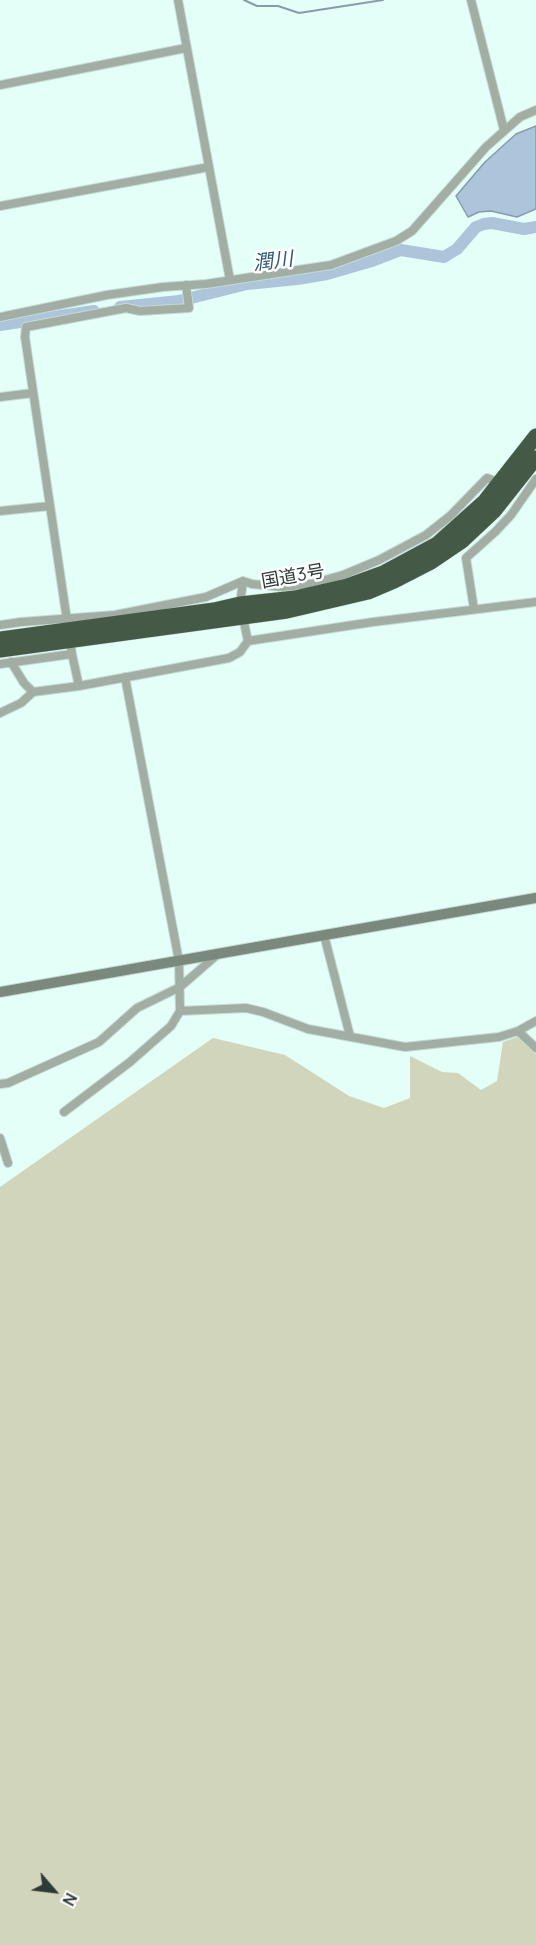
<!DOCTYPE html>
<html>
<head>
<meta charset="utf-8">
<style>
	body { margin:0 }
	#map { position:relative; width:536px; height:1945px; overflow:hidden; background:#e4fef8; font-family:Manrope,sans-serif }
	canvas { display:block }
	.north { position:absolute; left:24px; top:1861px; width:60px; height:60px; -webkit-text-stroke:4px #fff; paint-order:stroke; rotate:118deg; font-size:16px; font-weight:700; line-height:24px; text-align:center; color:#2d3a37 }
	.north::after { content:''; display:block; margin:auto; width:21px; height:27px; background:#2d3a37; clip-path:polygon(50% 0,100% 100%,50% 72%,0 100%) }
</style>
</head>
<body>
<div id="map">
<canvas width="536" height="1945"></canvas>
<div class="north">N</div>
</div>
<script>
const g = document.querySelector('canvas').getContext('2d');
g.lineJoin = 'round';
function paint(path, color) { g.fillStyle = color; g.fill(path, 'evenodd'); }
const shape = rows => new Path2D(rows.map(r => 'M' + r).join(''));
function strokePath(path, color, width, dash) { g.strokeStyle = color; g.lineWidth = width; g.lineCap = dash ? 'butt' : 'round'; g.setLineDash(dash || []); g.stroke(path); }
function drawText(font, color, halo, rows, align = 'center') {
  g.font = font + ' Manrope,"Noto Sans JP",sans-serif'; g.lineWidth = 5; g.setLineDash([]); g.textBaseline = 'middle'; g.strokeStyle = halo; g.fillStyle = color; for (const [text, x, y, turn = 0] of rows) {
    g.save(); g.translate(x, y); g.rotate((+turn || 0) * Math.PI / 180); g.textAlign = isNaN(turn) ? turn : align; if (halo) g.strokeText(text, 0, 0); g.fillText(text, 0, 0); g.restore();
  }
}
const green = shape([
	[517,1037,536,1054,536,1945,0,1945,0,1187,213,1038,285,1055,349,1096,384,1108,410,1098,410,1056,442,1072,458,1073,481,1090,497,1081,503,1042]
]);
const water = shape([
	[536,126,536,209,517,217,491,211,479,212,468,217,456,196,485,162,516,134,536,126]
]);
const stream = shape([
	[244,0,257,6,278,6,299,13,383,0]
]);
const river = shape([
	[120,307,179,301,247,284,297,279,327,274,372,261,401,250,444,257,457,249,476,227,484,224,492,223,524,229,536,227],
	[0,325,94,311]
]);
const street = shape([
	[178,0,230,280],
	[471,0,504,130],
	[0,85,186,48],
	[0,206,209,167],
	[0,317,107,295,163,287,206,284,331,265,396,241,412,231,486,147,520,117,536,110],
	[0,397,33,393],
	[0,511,50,506],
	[243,581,240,604,248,641],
	[474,609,466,558,495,532,511,515,536,479],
	[0,625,21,622,115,615,206,597,243,581,252,584,283,587,310,584,343,575,379,560,426,535,450,516,487,478,500,483],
	[11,662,24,683,33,692],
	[0,664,72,654],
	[125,677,179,961,180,1011,246,1008,263,1012,308,1029,405,1047,499,1037,518,1031,536,1021],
	[79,686,72,654,25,337,26,327,126,308,140,311,189,308,186,285],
	[0,713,21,703,33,692,79,686,229,658,240,652,248,641,373,622,536,602],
	[324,935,350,1036],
	[518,1031,536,1048],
	[0,1084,8,1083,99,1042,137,1008,180,987,218,954],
	[64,1112,130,1062,171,1026,180,1011],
	[0,1138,8,1163]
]);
const secondary = shape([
	[0,992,536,898]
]);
const highway = shape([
	[0,639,214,610,240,604,295,598,347,586,383,573,437,544,485,501,536,436],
	[0,650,287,611,368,592,394,581,431,562,462,541,494,511,536,458]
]);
const streetNames = [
	["国道3号",293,577,-10]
];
const waterNames = [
	["潤川",273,262,-7]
];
paint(green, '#d0d5bb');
paint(water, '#adc5db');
strokePath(water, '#879baa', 1.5);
strokePath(stream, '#879baa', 2);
strokePath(river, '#adc5db', 12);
strokePath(street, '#c3dbd5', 10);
strokePath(secondary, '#c3dbd5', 12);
strokePath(highway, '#c3dbd5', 16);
strokePath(street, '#a2ada3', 8);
strokePath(secondary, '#7a897b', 10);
strokePath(highway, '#445a47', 15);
drawText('18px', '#2d3a37', '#fff', streetNames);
drawText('italic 20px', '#315879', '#fff', waterNames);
</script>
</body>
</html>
